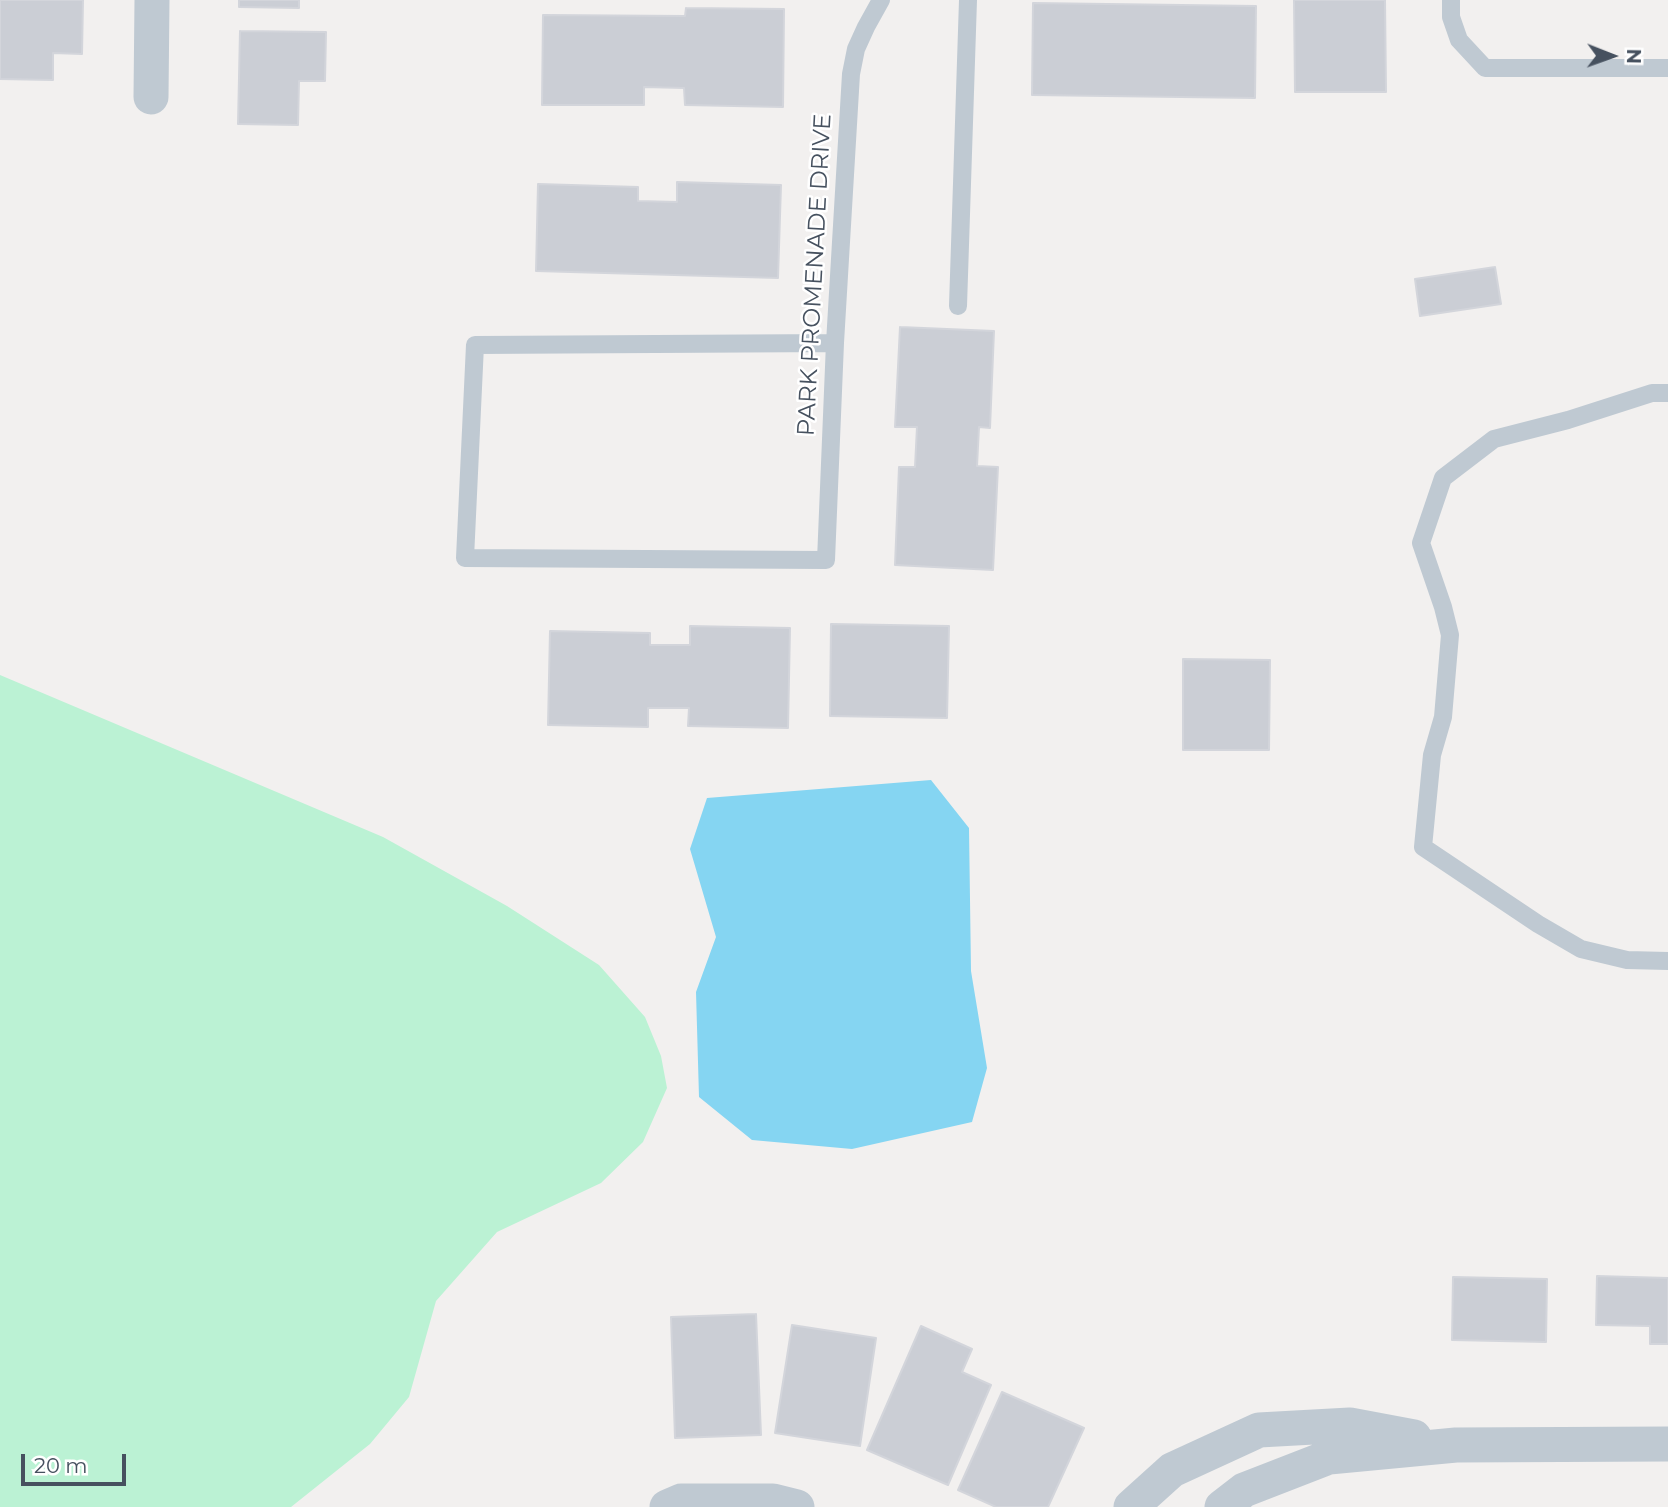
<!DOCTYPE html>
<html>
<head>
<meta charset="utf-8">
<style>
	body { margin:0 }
	#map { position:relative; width:1668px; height:1507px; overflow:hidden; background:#f2f0ef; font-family:Montserrat,sans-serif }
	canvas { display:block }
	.north { position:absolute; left:1577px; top:21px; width:70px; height:70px; -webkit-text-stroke:5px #fff; paint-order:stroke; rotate:91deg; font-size:19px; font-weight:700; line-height:28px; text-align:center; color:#46515f }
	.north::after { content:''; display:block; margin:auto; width:24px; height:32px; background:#46515f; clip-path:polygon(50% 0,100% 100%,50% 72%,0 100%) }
	.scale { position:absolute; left:21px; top:1454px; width:105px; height:32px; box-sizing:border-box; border:4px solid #46515f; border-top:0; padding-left:9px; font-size:21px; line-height:24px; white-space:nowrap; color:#46515f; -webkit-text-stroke:5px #fff; paint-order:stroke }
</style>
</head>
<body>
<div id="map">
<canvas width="1668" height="1507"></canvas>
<div class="north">N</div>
<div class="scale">20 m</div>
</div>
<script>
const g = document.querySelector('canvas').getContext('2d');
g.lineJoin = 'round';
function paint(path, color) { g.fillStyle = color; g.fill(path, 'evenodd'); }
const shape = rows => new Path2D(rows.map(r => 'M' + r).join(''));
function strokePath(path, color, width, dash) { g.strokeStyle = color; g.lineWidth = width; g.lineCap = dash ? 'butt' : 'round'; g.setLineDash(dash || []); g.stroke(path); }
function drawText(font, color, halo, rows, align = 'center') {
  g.font = font + ' Montserrat,sans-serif'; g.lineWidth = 5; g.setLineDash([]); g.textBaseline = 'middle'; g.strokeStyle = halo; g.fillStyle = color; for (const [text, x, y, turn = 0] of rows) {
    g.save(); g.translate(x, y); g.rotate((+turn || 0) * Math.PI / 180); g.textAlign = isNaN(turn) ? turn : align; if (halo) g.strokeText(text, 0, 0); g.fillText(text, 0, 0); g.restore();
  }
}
const green = shape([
	[0,675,383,837,507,906,599,965,645,1017,661,1056,667,1088,643,1142,601,1183,497,1232,436,1301,409,1397,370,1444,291,1507,0,1507]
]);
const water = shape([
	[931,780,969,828,971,971,987,1068,972,1122,852,1149,752,1140,699,1097,696,992,716,937,690,849,707,798]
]);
const building = shape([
	[0,0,83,0,82,54,53,53,53,80,0,79,0,0],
	[239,0,299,0,299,8,239,7,239,0],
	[1294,0,1385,0,1386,92,1295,92,1294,0],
	[1033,3,1256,6,1255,98,1032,95,1033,3],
	[686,8,784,9,783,107,685,105,684,88,644,87,644,105,542,105,543,15,685,16,686,8],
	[240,31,326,32,325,81,299,81,298,125,238,124,240,31],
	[677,182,781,185,778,278,536,271,538,184,638,187,638,201,677,202,677,182],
	[1495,267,1501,304,1420,316,1415,279,1495,267],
	[900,327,994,331,990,428,979,427,977,466,998,467,993,570,895,565,899,467,915,467,917,427,895,427,900,327],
	[831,624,949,626,947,718,830,716,831,624],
	[690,626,790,628,788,728,688,726,689,708,648,708,648,727,548,725,550,631,650,633,650,645,690,645,690,626],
	[1183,659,1270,660,1269,750,1183,750,1183,659],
	[1597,1276,1668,1278,1668,1344,1650,1344,1650,1326,1596,1325,1597,1276],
	[1453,1277,1547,1279,1546,1342,1452,1340,1453,1277],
	[756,1314,761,1435,675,1438,671,1317,756,1314],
	[792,1325,876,1338,860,1446,775,1433,792,1325],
	[921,1326,972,1349,962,1372,991,1385,948,1485,867,1450,921,1326],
	[1002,1392,1084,1428,1048,1507,996,1507,958,1490,1002,1392]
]);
const service = shape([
	[1451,0,1451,17,1459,40,1485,68,1668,68],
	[958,306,968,0],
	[835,343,475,345,465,558,826,560,835,343,851,74,856,49,866,27,881,0],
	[1668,393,1652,393,1568,420,1494,439,1443,478,1421,543,1443,607,1450,635,1443,717,1432,755,1423,847,1538,924,1581,949,1627,960,1668,961]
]);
const minor = shape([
	[151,97,152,0],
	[667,1507,681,1501,773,1501,797,1507],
	[1131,1507,1172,1470,1259,1430,1350,1425,1414,1437],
	[1222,1507,1244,1490,1329,1457,1456,1445,1668,1444]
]);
const streetNames = [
	["PARK PROMENADE DRIVE",815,275,-87]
];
paint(green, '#bbf2d4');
paint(water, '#85d5f2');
paint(building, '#cbced5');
strokePath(building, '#d3d5db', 2);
strokePath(service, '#bfc9d2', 18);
strokePath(minor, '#bfc9d2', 35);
drawText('24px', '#46515f', '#fff', streetNames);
</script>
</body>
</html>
